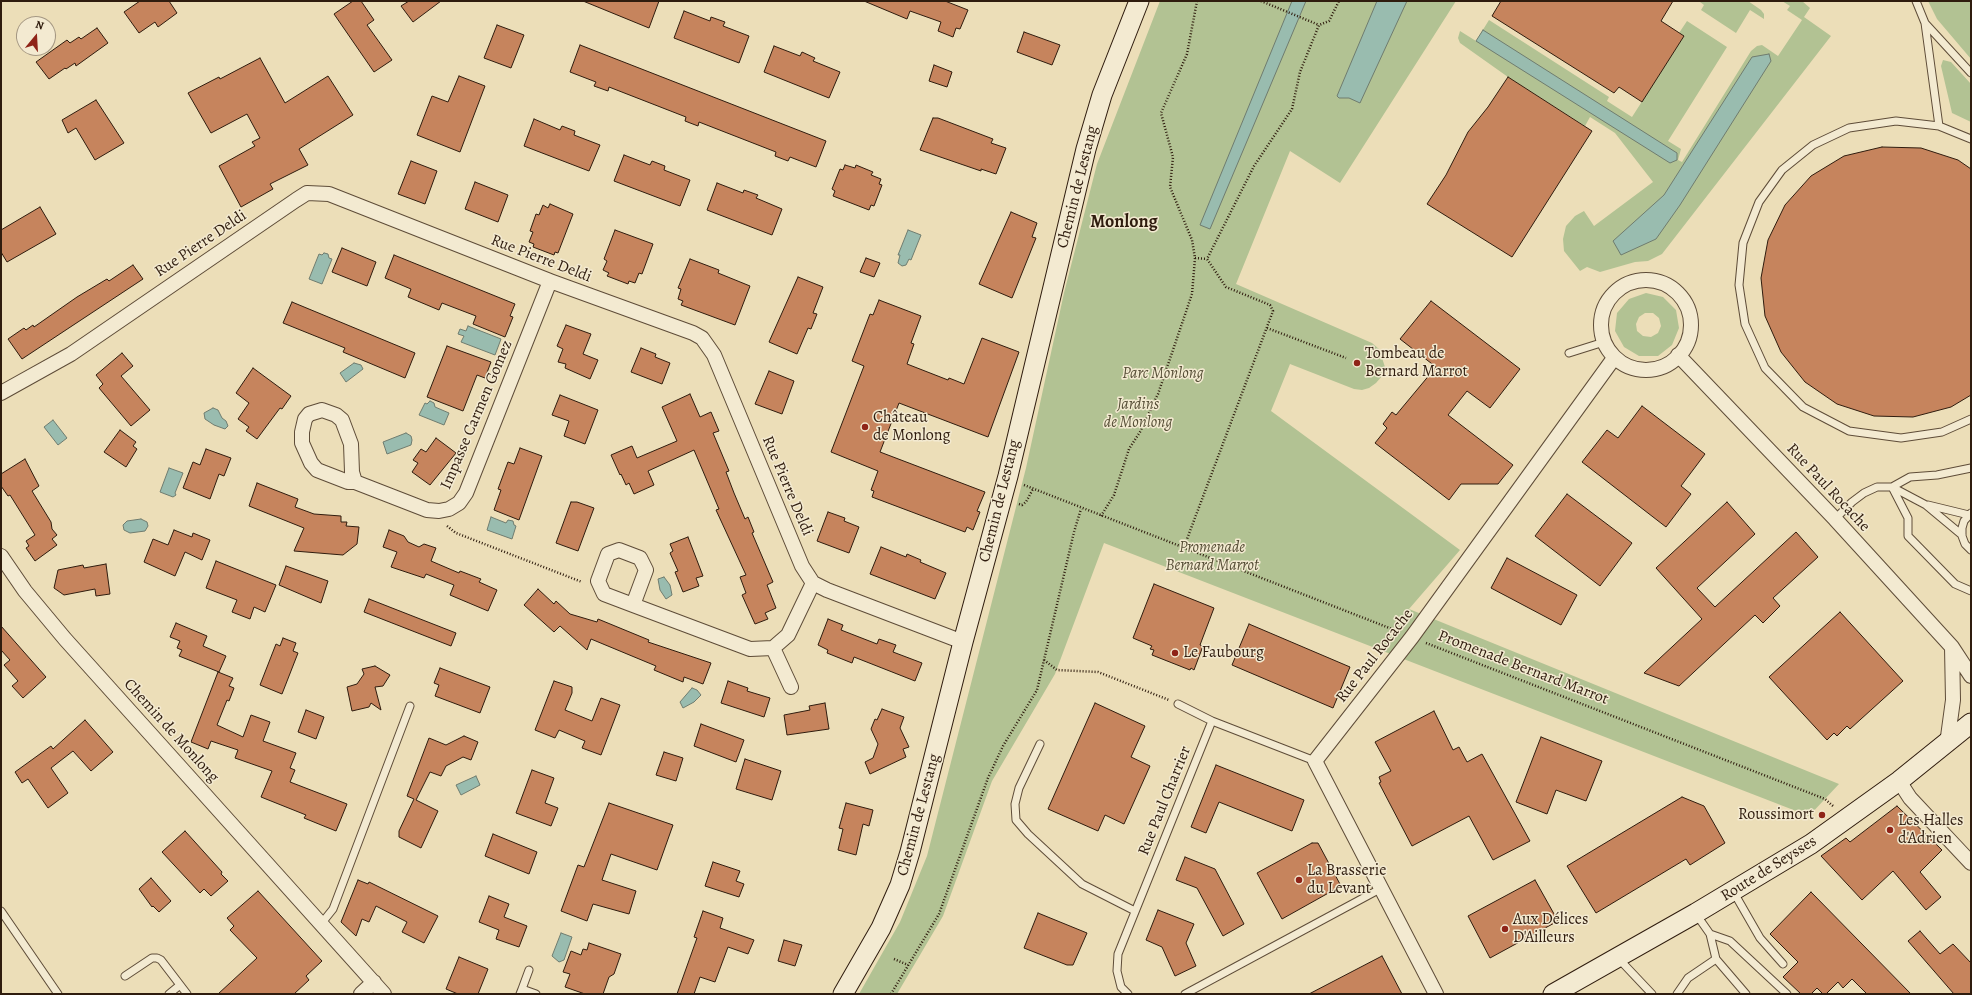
<!DOCTYPE html>
<html>
<head>
<meta charset="utf-8">
<style>
	body { margin:0 }
	#map { position:relative; width:1972px; height:995px; overflow:hidden; background:#ecdeb8; font-family:Alegreya,serif }
	canvas { display:block }
	.frame { position:absolute; inset:0; border:2px solid #2f1c0e; pointer-events:none }
	.north { position:absolute; left:16px; top:16px; width:40px; height:40px; box-sizing:border-box; background:#f3ead1; border:1px solid #a59883; border-radius:50%; rotate:18deg; font-size:11px; font-weight:700; line-height:16px; text-align:center; color:#2f1c0e }
	.north::after { content:''; display:block; margin:auto; width:14px; height:18px; background:#8f2418; clip-path:polygon(50% 0,100% 100%,50% 72%,0 100%) }
</style>
</head>
<body>
<div id="map">
<canvas width="1972" height="995"></canvas>
<div class="frame"></div>
<div class="north">N</div>
</div>
<script>
const g = document.querySelector('canvas').getContext('2d');
g.lineJoin = 'round';
function paint(path, color) { g.fillStyle = color; g.fill(path, 'evenodd'); }
const shape = rows => new Path2D(rows.map(r => 'M' + r).join(''));
function strokePath(path, color, width, dash) { g.strokeStyle = color; g.lineWidth = width; g.lineCap = dash ? 'butt' : 'round'; g.setLineDash(dash || []); g.stroke(path); }
function drawText(font, color, halo, rows, align = 'center') {
  g.font = font + ' Alegreya,serif'; g.lineWidth = 3; g.setLineDash([]); g.textBaseline = 'middle'; g.strokeStyle = halo; g.fillStyle = color; for (const [text, x, y, turn = 0] of rows) {
    g.save(); g.translate(x, y); g.rotate((+turn || 0) * Math.PI / 180); g.textAlign = isNaN(turn) ? turn : align; if (halo) g.strokeText(text, 0, 0); g.fillText(text, 0, 0); g.restore();
  }
}
const green = shape([
	[1160,1,1456,1,1340,183,1290,151,1236,284,1372,343,1379,349,1385,367,1382,376,1376,383,1369,388,1362,390,1354,389,1290,364,1271,411,1460,550,1409,609,1839,784,1809,816,1104,543,1055,674,992,781,943,916,897,994,859,994,900,922,927,856,1026,468,1064,293,1097,164],
	[1701,1,1748,1,1761,10,1764,14,1764,19,1750,10,1736,33,1701,10,1704,5,1700,2],
	[1782,1,1802,1,1810,8,1804,17,1831,36,1662,254,1648,261,1635,262,1600,272,1587,267,1580,271,1564,251,1563,239,1566,226,1575,216,1584,211,1594,226,1653,182,1615,133,1590,117,1585,126,1508,77,1460,43,1458,38,1460,31,1476,41,1489,20,1609,97,1607,101,1632,117,1684,36,1679,33,1687,21,1727,47,1668,141,1681,149,1678,160,1682,162,1751,51,1757,46,1762,45,1778,56,1802,20,1787,10,1790,6],
	[1928,1,1971,1,1971,59,1937,19],
	[1943,60,1951,62,1971,84,1971,122,1952,113,1941,66],
	[1646,293,1663,297,1676,310,1679,328,1672,345,1658,356,1639,356,1624,347,1615,331,1617,313,1629,299],
	[1645,313,1653,313,1659,318,1661,326,1658,333,1651,337,1643,336,1637,331,1636,324,1639,317]
]);
const water = shape([
	[1292,1,1306,1,1210,229,1200,225,1292,1],
	[1377,1,1407,1,1360,103,1349,98,1339,98,1337,96,1377,1],
	[1483,30,1677,153,1677,160,1670,163,1476,41,1483,30],
	[1769,54,1771,61,1680,205,1656,239,1621,255,1613,241,1664,195,1752,57,1769,54],
	[908,230,921,235,911,260,909,259,906,265,902,266,898,263,900,255,898,255,908,230],
	[324,253,328,254,329,258,332,259,322,284,309,279,319,254,322,255,324,253],
	[468,326,501,339,495,355,461,342,464,336,458,334,460,329,466,331,468,326],
	[354,363,361,365,363,369,346,382,340,373,354,363],
	[430,401,434,403,435,407,449,413,444,425,419,415,425,403,427,404,430,401],
	[213,408,218,410,222,418,226,421,228,426,225,429,214,425,205,419,204,413,213,408],
	[53,420,67,438,58,445,44,427,53,420],
	[406,433,411,436,412,440,411,445,387,454,383,442,406,433],
	[169,468,183,473,175,493,176,495,173,497,160,492,169,468],
	[491,517,506,523,508,520,513,521,514,525,516,526,512,539,487,530,491,517],
	[141,519,147,522,148,526,145,531,130,533,124,530,123,525,127,521,141,519],
	[664,577,670,585,672,595,666,599,660,590,658,579,664,577],
	[692,688,697,690,701,695,694,702,683,708,680,702,692,688],
	[476,776,480,785,461,795,456,785,476,776],
	[561,933,572,937,564,960,559,962,552,956,561,933]
]);
const building = shape([
	[140,1,169,1,177,13,158,27,155,22,139,33,124,12,140,1],
	[353,1,361,1,374,20,367,25,392,60,374,72,334,14,353,1],
	[409,1,441,1,413,22,401,6,409,1],
	[583,1,659,1,649,28,583,1],
	[864,1,945,1,968,10,960,29,956,28,953,37,938,31,941,22,910,11,907,19,864,1],
	[1501,1,1673,1,1661,21,1684,36,1642,102,1619,87,1614,93,1492,16,1501,1],
	[684,11,710,21,711,17,725,22,723,26,749,36,739,63,674,38,684,11],
	[497,25,524,35,511,68,484,58,497,25],
	[97,28,108,43,76,66,75,63,66,69,65,68,49,79,36,62,67,40,70,43,79,37,81,39,97,28],
	[1024,32,1060,45,1052,65,1017,52,1024,32],
	[580,45,826,141,816,167,790,157,788,161,775,156,776,152,699,122,698,126,685,121,686,117,609,87,608,91,594,86,596,82,570,72,580,45],
	[774,46,800,56,802,52,815,58,813,61,840,72,829,98,764,72,774,46],
	[260,58,285,103,328,76,353,115,299,149,308,165,270,184,273,189,241,207,219,166,255,146,252,142,260,138,247,114,211,133,188,93,219,77,220,79,260,58],
	[934,65,952,72,947,87,929,81,934,65],
	[459,76,485,86,460,152,417,135,432,96,448,102,459,76],
	[1508,77,1592,131,1512,257,1427,204,1446,175,1468,132,1488,107,1508,77],
	[96,100,124,143,95,160,76,128,68,133,62,120,96,100],
	[933,118,938,118,993,139,991,143,1006,148,996,174,981,169,981,171,920,150,933,118],
	[534,119,560,130,562,126,575,131,574,135,600,145,589,171,524,146,534,119],
	[1882,147,1921,148,1958,160,1971,169,1971,395,1951,407,1913,417,1874,416,1837,404,1805,382,1781,352,1765,316,1761,278,1768,240,1785,205,1811,176,1844,156,1882,147],
	[624,155,650,165,652,161,665,166,664,170,690,180,680,206,614,181,624,155],
	[411,161,437,171,425,204,398,194,411,161],
	[845,165,855,168,856,165,873,172,871,175,881,179,879,184,882,185,874,206,871,205,869,210,833,196,835,191,832,189,840,169,843,170,845,165],
	[475,182,508,195,498,222,465,209,475,182],
	[717,183,743,193,744,190,758,195,756,198,782,209,772,235,707,210,717,183],
	[550,204,573,214,558,253,555,252,554,255,533,247,534,244,529,242,533,232,530,231,536,214,539,215,543,205,548,208,550,204],
	[40,207,56,234,7,262,1,252,1,230,40,207],
	[1011,212,1037,223,1032,237,1036,238,1012,298,979,284,1011,212],
	[615,230,653,244,642,274,639,273,635,283,629,281,628,284,607,276,609,273,603,270,607,261,604,259,615,230],
	[342,248,376,262,367,286,332,272,342,248],
	[394,255,515,304,510,316,513,317,505,337,473,324,476,316,442,303,439,310,408,297,411,289,385,278,394,255],
	[866,258,880,263,874,277,860,272,866,258],
	[690,259,719,270,718,273,750,286,735,325,681,305,683,301,678,299,681,289,678,288,690,259],
	[133,265,143,279,22,359,8,339,24,328,26,330,33,325,34,327,77,297,107,279,109,281,133,265],
	[798,277,823,287,813,313,817,314,811,329,808,328,797,354,769,342,798,277],
	[879,300,921,316,911,343,914,344,907,364,948,380,949,378,964,384,982,338,1019,352,988,437,899,403,880,452,985,492,977,511,980,512,973,530,967,527,965,532,872,497,874,491,871,490,878,471,831,452,864,366,852,361,870,314,873,315,879,300],
	[1431,301,1520,369,1490,408,1467,391,1448,415,1513,465,1498,484,1461,484,1449,500,1375,443,1387,428,1383,424,1392,412,1396,415,1436,367,1400,339,1431,301],
	[292,302,415,353,405,378,343,352,345,348,283,323,292,302],
	[566,325,591,334,583,354,598,360,590,379,565,368,566,364,558,362,563,349,557,346,566,325],
	[447,346,491,362,485,378,477,375,463,411,427,397,447,346],
	[641,348,656,354,655,357,670,363,662,384,631,372,641,348],
	[122,353,133,366,121,376,150,410,131,426,99,388,103,384,96,375,122,353],
	[253,368,291,396,282,409,280,408,257,439,246,431,249,427,238,419,249,403,236,393,253,368],
	[769,371,794,381,782,414,755,404,769,371],
	[690,394,700,417,711,412,719,431,713,433,729,471,726,472,734,493,745,519,748,517,754,532,752,533,773,582,767,585,776,608,765,613,768,619,755,624,742,595,746,593,740,577,746,575,716,510,719,509,694,450,648,471,654,485,634,494,629,483,626,485,621,474,620,475,611,455,632,446,637,458,677,441,662,407,690,394],
	[560,395,598,410,585,444,564,436,569,421,552,415,560,395],
	[1642,406,1705,454,1681,486,1691,494,1666,527,1582,462,1607,430,1618,438,1642,406],
	[120,430,136,442,133,446,137,449,126,467,104,452,120,430],
	[436,438,456,453,430,485,412,472,418,463,413,460,421,449,426,452,436,438],
	[520,448,542,456,519,520,494,510,501,490,498,489,508,462,514,464,520,448],
	[206,449,231,458,224,476,219,474,210,499,183,488,193,462,200,465,206,449],
	[25,459,39,486,32,491,51,522,52,529,57,535,52,539,57,545,35,561,26,548,29,546,26,541,35,535,10,495,8,496,1,486,1,474,25,459],
	[257,483,298,499,295,507,314,514,341,516,341,522,347,522,346,526,359,527,357,544,343,555,294,551,304,528,249,506,257,483],
	[1567,494,1632,543,1600,586,1535,536,1567,494],
	[571,502,577,502,594,508,578,551,556,543,571,502],
	[1727,502,1755,534,1697,588,1715,607,1796,532,1818,557,1773,598,1780,606,1763,623,1755,615,1679,686,1644,673,1702,619,1656,568,1727,502],
	[828,512,845,518,844,521,859,527,849,553,817,541,828,512],
	[174,530,192,537,193,533,210,540,202,560,185,552,175,576,144,562,153,539,168,545,174,530],
	[389,530,404,536,408,542,419,547,424,544,436,548,431,561,459,573,460,571,481,579,479,582,497,590,488,611,450,595,454,585,426,574,424,578,391,567,397,552,383,547,389,530],
	[688,537,703,576,696,578,699,586,683,592,675,572,678,571,670,553,673,551,670,544,688,537],
	[881,547,906,557,907,554,921,560,920,562,946,573,935,599,870,574,881,547],
	[1507,558,1577,595,1561,625,1491,588,1507,558],
	[216,561,276,585,265,612,254,607,250,619,232,612,237,600,206,588,216,561],
	[106,564,110,594,96,596,95,589,64,595,54,588,58,570,83,565,84,568,106,564],
	[286,566,328,581,321,603,279,585,286,566],
	[1154,584,1214,608,1200,645,1203,646,1194,670,1191,668,1190,670,1152,655,1154,650,1150,649,1152,646,1133,638,1154,584],
	[538,589,554,604,556,601,570,614,597,622,598,619,649,640,648,642,711,663,703,684,684,677,683,682,654,670,656,666,591,639,587,650,560,626,554,632,524,605,538,589],
	[369,599,456,633,451,646,364,612,369,599],
	[1840,612,1903,681,1850,729,1847,726,1837,736,1834,733,1827,740,1769,677,1840,612],
	[828,619,843,625,841,630,877,644,879,639,896,645,893,652,922,663,915,681,854,657,852,663,827,653,828,650,818,645,828,619],
	[176,623,207,636,203,646,226,656,219,672,179,656,182,650,177,648,180,641,170,637,176,623],
	[1249,624,1350,667,1333,708,1232,665,1249,624],
	[1,626,46,677,23,698,12,686,18,681,4,665,10,660,1,650,1,626],
	[283,638,296,643,293,651,298,653,282,694,260,685,276,644,280,646,283,638],
	[375,666,390,675,383,686,375,687,381,710,371,703,369,707,352,711,347,687,357,684,364,674,362,669,375,666],
	[440,668,490,687,480,713,435,696,439,685,434,683,440,668],
	[218,672,233,678,229,686,234,688,229,701,227,700,217,725,243,737,251,715,270,722,263,741,296,753,290,768,295,770,290,782,347,804,336,831,304,818,306,815,261,797,272,771,235,758,238,750,211,741,208,749,191,742,218,672],
	[554,681,572,687,572,693,565,710,592,721,601,698,620,705,601,755,582,748,585,741,559,730,555,738,535,730,554,681],
	[728,681,748,688,747,691,770,698,764,717,721,703,728,681],
	[825,703,829,729,787,735,784,715,810,710,809,706,825,703],
	[1095,703,1145,726,1131,757,1150,766,1124,824,1105,815,1098,831,1048,809,1095,703],
	[882,709,904,717,900,728,909,747,903,749,906,757,870,774,865,762,873,758,878,744,871,729,875,719,877,720,882,709],
	[306,710,324,717,316,739,298,732,306,710],
	[1434,711,1453,750,1459,747,1467,762,1482,754,1530,841,1493,860,1469,816,1412,846,1379,783,1381,782,1379,777,1391,771,1375,742,1434,711],
	[85,720,113,752,91,771,73,751,51,768,68,793,48,808,28,779,22,783,15,772,51,746,53,749,85,720],
	[701,724,744,740,736,762,694,746,701,724],
	[464,736,478,742,471,760,463,757,446,766,441,776,430,772,416,800,438,811,421,848,399,837,399,831,414,799,407,796,429,738,446,745,464,736],
	[1541,737,1602,761,1586,801,1556,790,1547,814,1516,802,1541,737],
	[664,752,683,758,676,781,656,775,664,752],
	[745,759,781,771,772,800,736,789,745,759],
	[1216,765,1304,800,1292,831,1219,802,1206,833,1191,827,1216,765],
	[532,770,554,778,545,803,558,808,551,826,516,813,532,770],
	[1682,797,1704,806,1725,843,1690,865,1686,859,1596,913,1567,866,1682,797],
	[609,803,673,825,657,870,611,854,602,880,636,891,629,914,593,904,587,921,561,911,578,865,584,867,609,803],
	[846,803,873,810,869,826,863,824,856,855,838,850,843,829,839,828,846,803],
	[1897,806,1942,850,1920,872,1941,897,1926,910,1893,871,1862,900,1821,856,1846,838,1850,842,1897,806],
	[185,831,222,872,221,874,228,881,211,896,204,889,200,893,162,852,185,831],
	[493,834,537,852,529,874,485,856,493,834],
	[1312,843,1318,843,1341,886,1282,919,1257,873,1312,843],
	[1185,857,1215,869,1244,924,1223,936,1197,888,1176,880,1185,857],
	[713,862,740,871,736,881,744,884,739,897,705,886,713,862],
	[151,878,171,901,159,912,153,906,152,907,139,889,151,878],
	[358,880,368,884,369,882,438,916,424,943,402,932,407,922,376,906,369,922,362,919,356,936,341,922,358,880],
	[1535,880,1558,921,1490,958,1468,916,1535,880],
	[258,891,322,961,306,976,309,980,294,994,218,994,257,958,230,930,234,926,227,918,258,891],
	[1811,892,1911,994,1867,994,1852,979,1843,988,1838,982,1826,994,1823,994,1817,988,1811,994,1801,994,1783,977,1798,962,1770,934,1811,892],
	[489,896,509,904,504,917,527,926,519,947,496,939,499,930,479,922,489,896],
	[1158,910,1194,924,1186,943,1196,966,1175,976,1162,947,1146,940,1158,910],
	[703,911,723,918,720,928,754,940,748,954,728,947,715,982,700,977,694,994,677,994,697,938,694,937,703,911],
	[1038,913,1087,933,1073,965,1067,965,1024,948,1038,913],
	[1920,931,1940,954,1953,944,1971,963,1971,994,1954,994,1908,941,1920,931],
	[784,940,802,945,795,966,778,961,784,940],
	[589,943,621,954,614,974,609,977,603,994,585,994,565,987,570,974,563,972,571,951,581,955,583,949,587,950,589,943],
	[1382,956,1402,994,1309,994,1382,956],
	[459,957,488,969,478,994,458,994,446,989,459,957]
]);
const path = shape([
	[1261,1,1319,25],
	[1195,258,1207,259],
	[1267,328,1346,358],
	[1024,485,1397,631],
	[1019,504,1022,505,1026,502,1033,489],
	[1101,516,1114,495,1129,449,1140,432,1158,394,1192,294,1195,258,1192,240,1170,187,1173,157,1161,113,1187,54,1197,1],
	[447,526,456,533,582,582],
	[1184,547,1273,311,1270,305,1226,287,1207,259,1254,166,1292,109,1300,72,1319,25,1329,21,1339,1],
	[1426,643,1825,799,1833,806],
	[1044,660,1057,670,1098,672,1169,700],
	[894,959,908,965],
	[891,994,939,914,988,778,1003,746,1037,690,1074,532,1081,509]
]);
const lane = shape([
	[1916,1,1925,23,1971,73],
	[1925,23,1939,126],
	[1971,139,1939,126,1896,121,1849,128,1813,145,1782,170,1759,202,1743,243,1739,285,1745,324,1765,368,1803,407,1849,431,1901,438,1942,432,1971,419],
	[1569,353,1604,342],
	[1971,468,1937,475,1910,477,1892,487,1908,518,1908,536,1955,584,1971,591],
	[1928,505,1969,515],
	[1971,513,1964,521,1962,528,1962,536,1965,544,1971,550],
	[1835,519,1852,502,1864,493,1877,487,1892,487,1926,505,1962,535],
	[1178,704,1212,721,1315,761],
	[1040,744,1019,788,1015,804,1016,820,1028,834,1082,884,1135,911],
	[1733,891,1760,938,1783,964],
	[1,911,58,994],
	[1696,914,1710,934,1716,959,1746,994],
	[321,924,333,909,410,706],
	[1710,934,1730,941,1787,994],
	[1618,958,1652,994],
	[125,976,152,958,157,958,161,960,187,994],
	[522,989,529,970],
	[169,994,180,985],
	[520,994,522,989,536,994],
	[1128,994,1121,987,1117,971,1118,954,1212,721],
	[1185,994,1380,889],
	[1677,994,1688,978,1716,959]
]);
const street = shape([
	'1601 325a45 45 0 1 1 90 0a45 45 0 1 1-90 0Z',
	[1678,355,1835,519,1952,647,1971,676],
	[1,393,71,354,296,200,307,193,329,194,550,281,693,333,702,338,714,355,802,566,813,583,827,590,963,642],
	[355,482,352,472,351,444,342,420,336,415,322,410,309,414,305,419,302,432,302,443,311,463,317,470,348,482,355,482,427,510,439,511,449,509,459,503,466,493,550,281],
	[1,556,25,591,65,639,384,994],
	[633,605,646,570,640,558,619,550,608,554,598,581,604,594,633,605,750,649,773,648,788,635,813,583],
	[773,648,791,687],
	[1947,744,1953,700,1952,647],
	[1899,781,1910,798,1971,863],
	[361,994,374,982],
	[1436,994,1315,761,1412,637,1614,358]
]);
const secondary = shape([
	[843,994,881,928,900,885,910,852,963,642,1008,476,1086,149,1102,95,1139,1],
	[1553,994,1696,913,1811,844,1899,781,1971,723]
]);
const markers = [
	[1357,363,4,"#8f2418"],
	[865,427,4,"#8f2418"],
	[1175,653,4,"#8f2418"],
	[1822,815,4,"#8f2418"],
	[1890,830,4,"#8f2418"],
	[1299,880,4,"#8f2418"],
	[1505,929,4,"#8f2418"]
];
const streetNames = [
	["Chemin de Lestang",1078,187,-76],
	["Rue Pierre Deldi",201,244,-34],
	["Rue Pierre Deldi",541,259,21],
	["Impasse Carmen Gomez",477,415,-67],
	["Rue Pierre Deldi",787,486,67],
	["Rue Paul Rocache",1828,488,47],
	["Chemin de Lestang",1000,501,-76],
	["Rue Paul Rocache",1375,656,-52],
	["Promenade Bernard Marrot",1523,668,21],
	["Chemin de Monlong",171,731,48],
	["Rue Paul Charrier",1165,801,-68],
	["Chemin de Lestang",919,815,-75],
	["Route de Seysses",1769,869,-32]
];
const poiNames = [
	["Tombeau de",1365,354],
	["Bernard Marrot",1365,372],
	["Château",873,418],
	["de Monlong",873,436],
	["Le Faubourg",1183,653],
	["Roussimort",1814,815,"right"],
	["Les Halles",1898,821],
	["d'Adrien",1898,839],
	["La Brasserie",1307,871],
	["du Levant",1307,889],
	["Aux Délices",1513,920],
	["D'Ailleurs",1513,938]
];
const parkNames = [
	["Parc Monlong",1163,374],
	["Jardins",1138,405],
	["de Monlong",1138,423],
	["Promenade",1212,548],
	["Bernard Marrot",1212,566]
];
const quarterNames = [
	["Monlong",1124,223]
];
paint(green, '#b2c293');
paint(water, '#99bcaf');
strokePath(water, '#6f7c6f', 1);
paint(building, '#c6845d');
strokePath(building, '#2f1c0e', 1);
strokePath(lane, '#5e4c38', 9);
strokePath(street, '#5e4c38', 16);
strokePath(secondary, '#2f1c0e', 21);
strokePath(path, '#2f1c0e', 2.5, [1, 2]);
strokePath(lane, '#f3ead1', 7);
strokePath(street, '#f3ead1', 14);
strokePath(secondary, '#f3ead1', 19);
for (const [x, y, r, color] of markers) { const dot = new Path2D(); dot.arc(x, y, r, 0, 2 * Math.PI); g.fillStyle = color; g.fill(dot); strokePath(dot, '#f3ead1', 1.5); }
drawText('16px', '#2f1c0e', '#f3ead1', streetNames);
drawText('16px', '#2f1c0e', '#f3ead1', poiNames, 'left');
drawText('italic 16px', '#564e36', '#f3ead1', parkNames);
drawText('bold 18px', '#2f1c0e', '#f3ead1', quarterNames);
</script>
</body>
</html>
